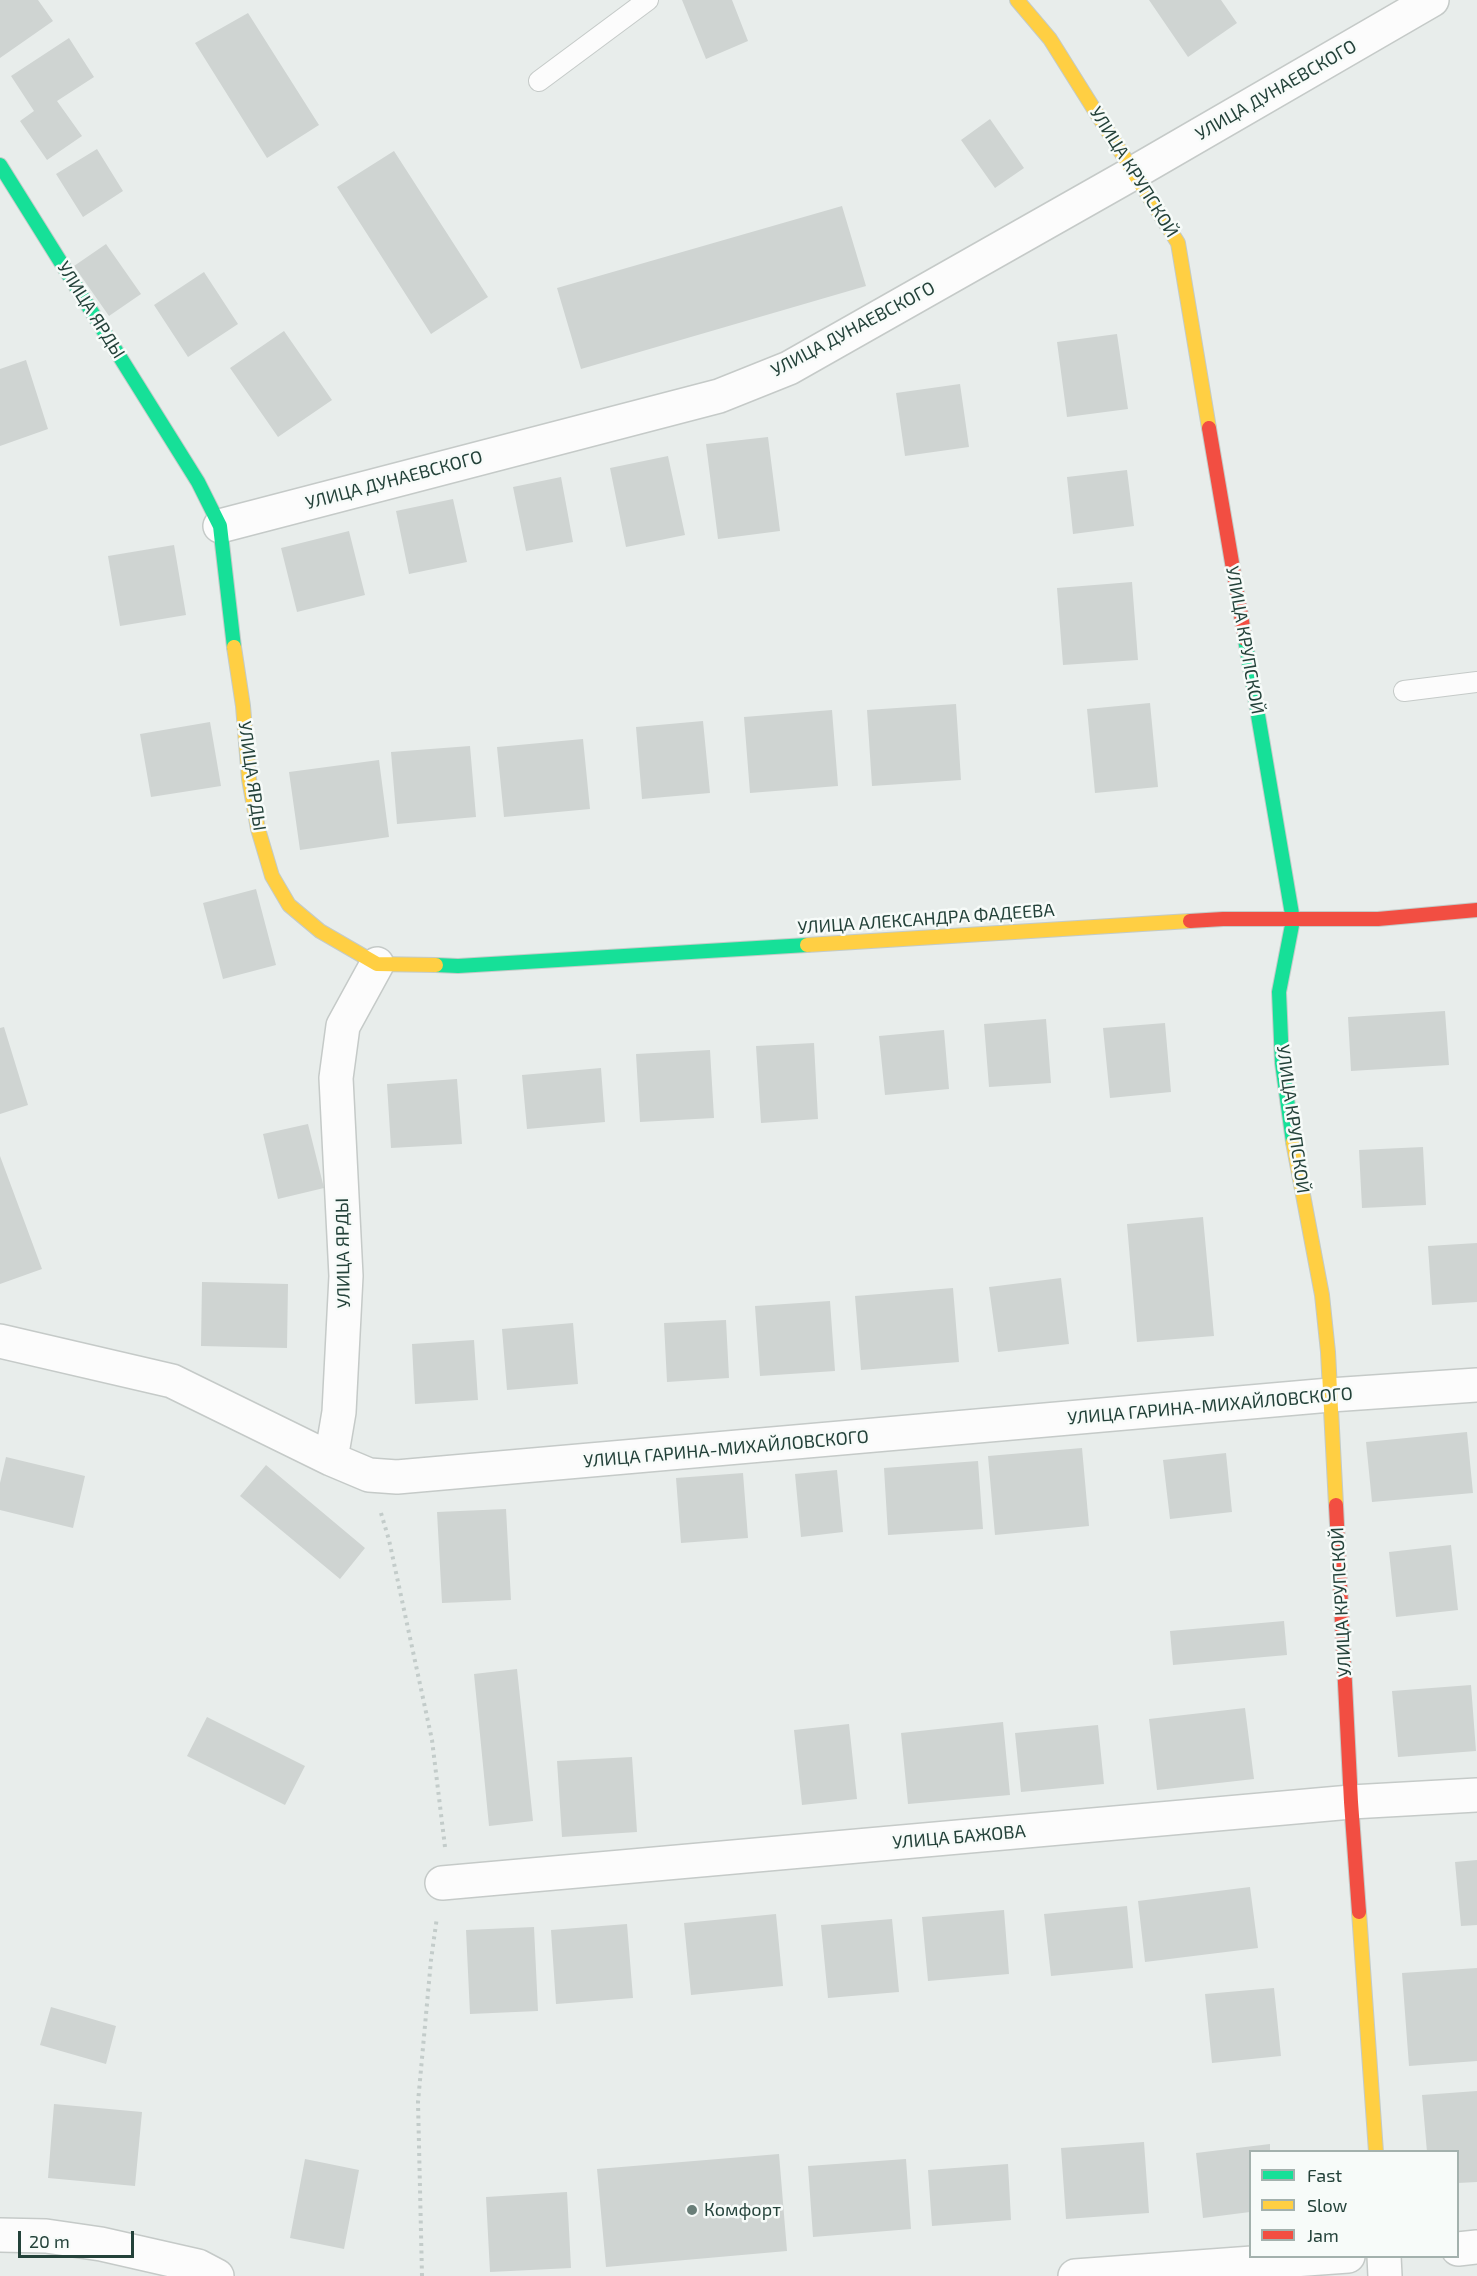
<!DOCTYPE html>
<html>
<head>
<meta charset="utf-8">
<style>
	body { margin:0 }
	#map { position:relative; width:1477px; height:2276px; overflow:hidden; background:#e8edeb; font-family:"Exo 2",sans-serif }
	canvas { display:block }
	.legend { position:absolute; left:1249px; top:2150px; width:210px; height:108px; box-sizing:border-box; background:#f7fbf9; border:2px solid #a3b1ad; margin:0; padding:8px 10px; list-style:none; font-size:18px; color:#24423a }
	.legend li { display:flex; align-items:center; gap:12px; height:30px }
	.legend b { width:30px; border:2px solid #a3b1ad }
	.scale { position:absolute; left:18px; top:2231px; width:116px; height:27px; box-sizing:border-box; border:3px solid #24423a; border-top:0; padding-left:8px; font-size:18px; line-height:21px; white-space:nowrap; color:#24423a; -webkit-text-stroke:4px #f7fbf9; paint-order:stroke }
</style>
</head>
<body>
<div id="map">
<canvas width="1477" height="2276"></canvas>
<ul class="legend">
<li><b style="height:8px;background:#16e098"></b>Fast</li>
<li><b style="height:8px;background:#ffcf43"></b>Slow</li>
<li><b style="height:8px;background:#f24e42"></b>Jam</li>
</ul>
<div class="scale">20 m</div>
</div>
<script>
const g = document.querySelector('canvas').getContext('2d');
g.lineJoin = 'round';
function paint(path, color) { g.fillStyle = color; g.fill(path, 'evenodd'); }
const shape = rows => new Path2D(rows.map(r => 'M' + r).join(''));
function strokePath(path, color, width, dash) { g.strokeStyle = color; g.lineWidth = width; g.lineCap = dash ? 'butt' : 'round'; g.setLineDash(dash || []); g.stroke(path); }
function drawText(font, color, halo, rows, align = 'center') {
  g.font = font + ' "Exo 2",sans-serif'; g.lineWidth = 5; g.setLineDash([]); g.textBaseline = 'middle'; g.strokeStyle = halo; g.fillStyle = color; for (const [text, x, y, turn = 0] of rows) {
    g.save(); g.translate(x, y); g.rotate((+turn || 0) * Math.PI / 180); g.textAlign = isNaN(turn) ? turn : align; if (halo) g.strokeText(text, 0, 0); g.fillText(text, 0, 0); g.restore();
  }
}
const building = shape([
	[0,0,38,0,53,21,0,58],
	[682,0,732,0,748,41,706,59],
	[1149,0,1221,0,1237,23,1188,57],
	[248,13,319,125,267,158,195,43],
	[69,38,94,77,57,101,82,136,47,160,20,121,34,111,11,76],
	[990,119,1024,168,995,188,961,140],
	[97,149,123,191,83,217,56,174],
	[394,151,488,297,431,334,337,187],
	[842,206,866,286,581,369,557,288],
	[106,244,141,294,109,316,74,266],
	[204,272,238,324,188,357,154,305],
	[284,331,332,400,278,437,230,368],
	[1117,334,1128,409,1067,417,1057,342],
	[26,360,48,429,0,446,0,369],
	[960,384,969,447,905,456,896,393],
	[768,437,780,531,718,539,706,444],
	[668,456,685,535,626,547,610,468],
	[1127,470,1134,526,1073,534,1067,477],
	[561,477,573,542,526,551,513,487],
	[453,499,467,562,409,574,396,511],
	[349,531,365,595,297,612,281,548],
	[174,545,186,615,120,626,108,556],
	[1132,582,1138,660,1063,665,1057,588],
	[1150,703,1158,787,1095,793,1087,709],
	[956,704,961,780,872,786,867,710],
	[832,710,838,786,750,793,744,717],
	[703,721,710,793,642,799,636,727],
	[210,722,221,786,151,797,140,734],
	[583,739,590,809,504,817,497,747],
	[470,746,476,817,397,824,391,752],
	[379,760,389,837,300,850,289,772],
	[256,889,276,965,223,979,203,903],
	[1445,1011,1449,1065,1351,1071,1348,1017],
	[1046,1019,1051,1083,989,1087,984,1024],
	[1165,1023,1171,1092,1110,1098,1103,1028],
	[4,1027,28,1105,0,1114,0,1028],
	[944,1030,949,1089,885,1095,879,1036],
	[814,1043,818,1119,761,1123,756,1046],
	[710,1050,714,1118,640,1122,636,1054],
	[601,1068,605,1122,527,1129,522,1075],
	[457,1079,462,1144,391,1148,387,1084],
	[308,1124,324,1188,278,1199,263,1134],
	[1423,1147,1426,1205,1362,1208,1359,1150],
	[0,1156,42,1269,0,1284],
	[1203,1217,1214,1336,1137,1342,1127,1224],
	[1477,1243,1477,1302,1432,1305,1428,1246],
	[1061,1278,1069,1344,998,1352,989,1287],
	[202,1282,288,1284,287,1348,201,1346],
	[953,1288,959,1362,861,1370,855,1296],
	[830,1301,835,1371,760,1376,755,1306],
	[726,1320,729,1378,667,1382,664,1323],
	[573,1323,578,1384,507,1390,502,1329],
	[474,1340,478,1400,415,1404,412,1344],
	[1467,1432,1473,1493,1372,1502,1366,1442],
	[1082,1448,1089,1526,995,1535,988,1456],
	[1226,1453,1232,1512,1170,1519,1163,1460],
	[6,1457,85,1476,73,1528,0,1510,0,1483],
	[978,1461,983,1529,888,1535,884,1468],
	[266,1465,365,1548,340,1579,240,1496],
	[837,1470,843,1532,801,1537,795,1474],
	[743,1473,748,1538,681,1543,676,1478],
	[506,1509,511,1600,442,1603,437,1512],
	[1451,1545,1458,1610,1396,1617,1389,1552],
	[1284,1621,1287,1655,1173,1665,1170,1631],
	[517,1669,533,1821,489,1826,474,1674],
	[1471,1685,1476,1751,1398,1757,1392,1691],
	[1245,1708,1254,1779,1157,1790,1149,1719],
	[207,1717,305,1766,285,1805,187,1756],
	[1003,1722,1010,1795,908,1804,901,1733],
	[849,1724,857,1799,802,1805,794,1730],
	[1098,1725,1104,1784,1021,1792,1015,1733],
	[632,1757,637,1832,562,1837,557,1761],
	[1477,1860,1477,1925,1461,1926,1455,1862],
	[1250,1887,1258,1948,1145,1962,1138,1901],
	[1127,1906,1133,1968,1051,1976,1044,1914],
	[1004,1910,1009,1974,928,1981,922,1917],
	[776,1914,783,1986,691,1995,684,1923],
	[892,1919,899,1992,828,1998,821,1925],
	[627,1924,633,1998,556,2004,551,1930],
	[534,1927,538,2011,470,2014,466,1930],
	[1477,1968,1477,2061,1409,2066,1402,1973],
	[1274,1988,1281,2056,1212,2063,1205,1994],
	[51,2007,116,2026,106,2064,40,2045],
	[1477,2091,1477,2182,1458,2183,1458,2152,1427,2152,1422,2095],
	[54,2104,142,2112,135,2186,48,2178],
	[1144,2142,1149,2213,1066,2219,1061,2148],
	[1270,2144,1270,2152,1250,2152,1250,2212,1203,2218,1196,2153],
	[779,2154,787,2251,606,2267,597,2169],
	[305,2159,359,2170,344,2249,290,2238],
	[906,2159,911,2229,813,2237,808,2166],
	[1008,2164,1011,2220,932,2226,928,2170],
	[567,2192,571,2268,490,2272,486,2197]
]);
const path = shape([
	[381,1513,389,1540,432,1740,445,1847],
	[422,2276,418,2102,431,1960,437,1917]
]);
const lane = shape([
	[539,81,648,0],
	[1404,691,1477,682]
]);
const street = shape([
	[220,526,719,396,789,368,1135,172,1432,0],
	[0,1341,172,1381,331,1459,369,1475,397,1477,1330,1395,1477,1385],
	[331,1459,339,1412,346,1276,336,1078,343,1026,377,964],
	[442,1883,1351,1802,1477,1795],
	[0,2235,46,2236,101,2244,198,2266,217,2276],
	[1458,2249,1477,2247],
	[1384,2256,1385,2276],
	[1075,2276,1348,2256]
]);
const fast = shape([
	[0,165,198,482,220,526,234,647],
	[1245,639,1293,920,1279,992,1282,1063,1293,1142],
	[436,965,458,966,807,945]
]);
const slow = shape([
	[1017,0,1050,39,1178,243,1209,428],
	[234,647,243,706,249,779,258,829,272,876,289,905,320,931,377,964,436,965],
	[807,945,1190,921],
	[1293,1142,1322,1295,1328,1352,1336,1505],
	[1359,1912,1376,2152]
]);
const jam = shape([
	[1209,428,1245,639],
	[1190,921,1223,919,1378,919,1477,910],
	[1336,1505,1351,1802,1359,1912]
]);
const markers = [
	[692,2210,6,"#697e78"]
];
const streetNames = [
	["УЛИЦА ДУНАЕВСКОГО",1276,90,-30],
	["УЛИЦА КРУПСКОЙ",1134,172,58],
	["УЛИЦА ЯРДЫ",91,310,58],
	["УЛИЦА ДУНАЕВСКОГО",853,329,-28],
	["УЛИЦА ДУНАЕВСКОГО",394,480,-15],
	["УЛИЦА КРУПСКОЙ",1245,640,80],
	["УЛИЦА ЯРДЫ",252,776,82],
	["УЛИЦА АЛЕКСАНДРА ФАДЕЕВА",926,919,-4],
	["УЛИЦА КРУПСКОЙ",1293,1119,82],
	["УЛИЦА ЯРДЫ",343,1253,-91],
	["УЛИЦА ГАРИНА-МИХАЙЛОВСКОГО",1210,1406,-5],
	["УЛИЦА ГАРИНА-МИХАЙЛОВСКОГО",726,1449,-5],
	["УЛИЦА КРУПСКОЙ",1341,1602,-93],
	["УЛИЦА БАЖОВА",959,1837,-5]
];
const poiNames = [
	["Комфорт",704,2210]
];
paint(building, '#cfd4d2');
strokePath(lane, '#c5cac8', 22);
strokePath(street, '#c5cac8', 36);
strokePath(fast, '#c3cbc8', 16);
strokePath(slow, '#c3cbc8', 16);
strokePath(jam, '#c3cbc8', 16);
strokePath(path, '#c3ccca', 4, [3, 4.5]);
strokePath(lane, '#fcfcfc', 20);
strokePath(street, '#fcfcfc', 33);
strokePath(fast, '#16e098', 14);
strokePath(slow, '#ffcf43', 14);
strokePath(jam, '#f24e42', 14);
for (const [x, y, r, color] of markers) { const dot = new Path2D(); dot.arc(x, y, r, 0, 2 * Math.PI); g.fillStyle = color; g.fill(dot); strokePath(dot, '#f7fbf9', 2); }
drawText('18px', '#24423a', '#f7fbf9', streetNames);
drawText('18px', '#24423a', '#f7fbf9', poiNames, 'left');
</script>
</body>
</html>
